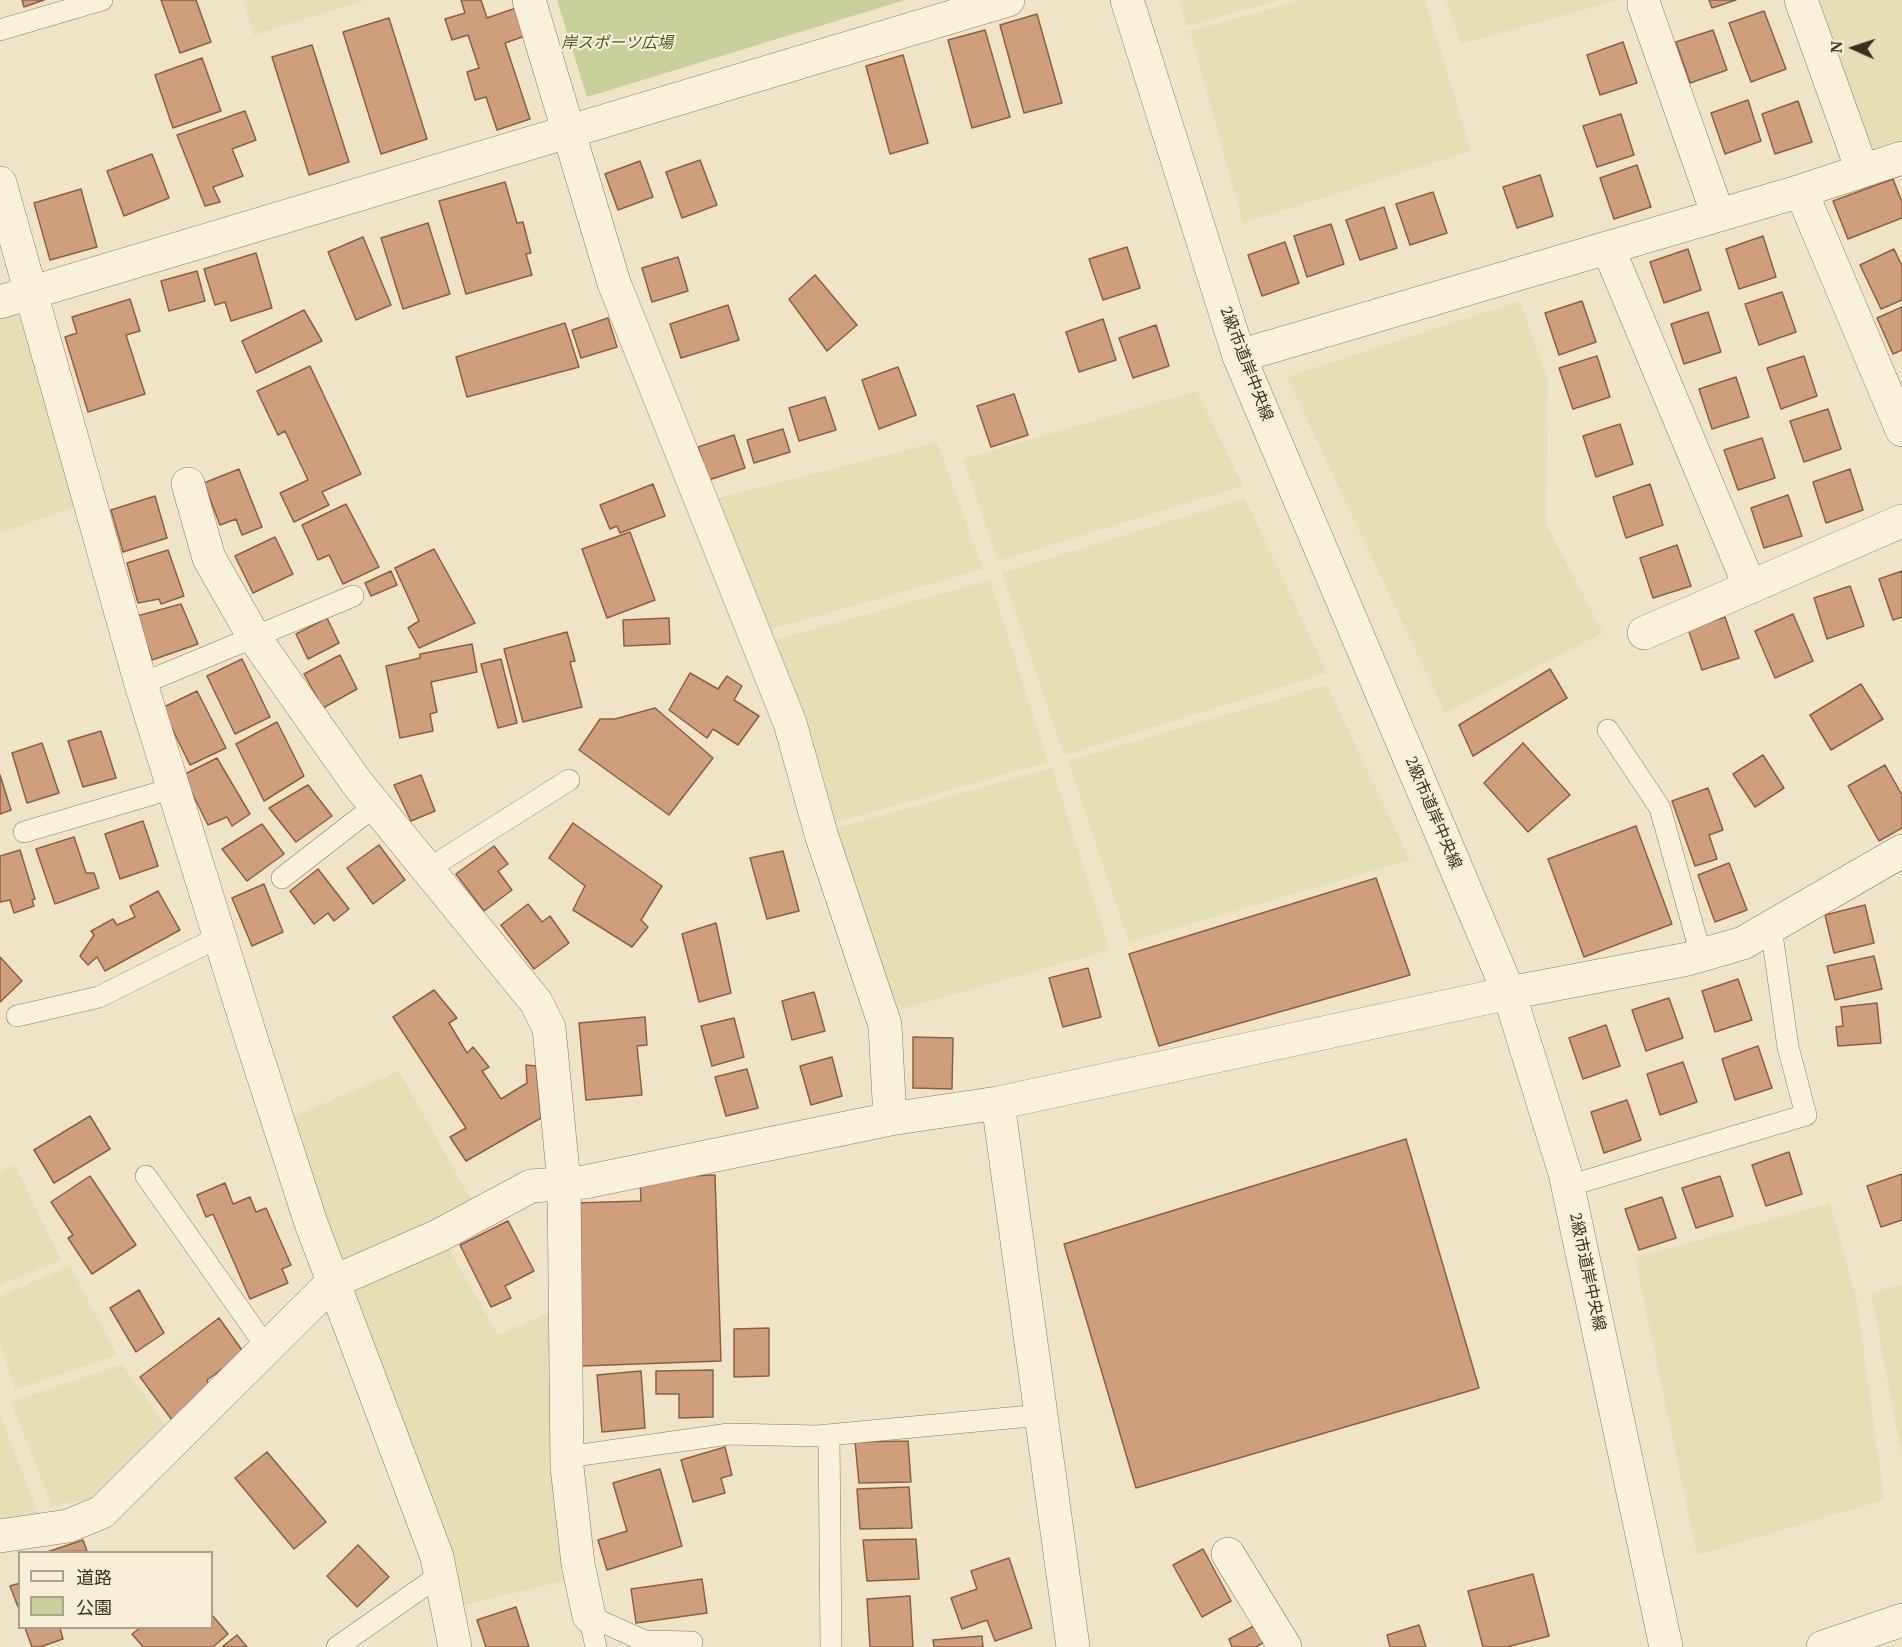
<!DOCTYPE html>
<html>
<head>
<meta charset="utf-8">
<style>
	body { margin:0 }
	#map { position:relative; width:1902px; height:1647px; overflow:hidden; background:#f0e4c8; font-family:"PT Serif","Noto Sans JP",serif }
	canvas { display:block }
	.legend { position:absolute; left:18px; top:1551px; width:195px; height:78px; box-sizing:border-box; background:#f7eed8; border:2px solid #ada18e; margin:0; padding:8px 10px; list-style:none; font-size:18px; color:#3d2e20 }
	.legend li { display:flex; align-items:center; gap:12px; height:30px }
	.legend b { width:30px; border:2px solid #ada18e }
	.north { position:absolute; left:1824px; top:18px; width:60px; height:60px; -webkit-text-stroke:4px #f7eed8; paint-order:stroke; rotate:273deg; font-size:16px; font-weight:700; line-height:24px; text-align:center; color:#3d2e20 }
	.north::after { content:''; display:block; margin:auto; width:21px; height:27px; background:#3d2e20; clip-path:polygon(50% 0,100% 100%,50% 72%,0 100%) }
</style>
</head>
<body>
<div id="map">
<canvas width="1902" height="1647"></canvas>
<ul class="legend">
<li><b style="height:8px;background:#faf1dc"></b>道路</li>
<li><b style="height:16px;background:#c9cf9b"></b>公園</li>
</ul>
<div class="north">N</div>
</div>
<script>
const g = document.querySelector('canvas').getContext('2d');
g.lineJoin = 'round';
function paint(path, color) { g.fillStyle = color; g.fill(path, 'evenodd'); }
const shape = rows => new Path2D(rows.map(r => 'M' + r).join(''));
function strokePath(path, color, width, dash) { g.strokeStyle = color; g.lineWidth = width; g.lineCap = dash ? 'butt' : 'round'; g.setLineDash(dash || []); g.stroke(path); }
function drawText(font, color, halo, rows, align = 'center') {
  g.font = font + ' "PT Serif","Noto Sans JP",serif'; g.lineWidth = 4.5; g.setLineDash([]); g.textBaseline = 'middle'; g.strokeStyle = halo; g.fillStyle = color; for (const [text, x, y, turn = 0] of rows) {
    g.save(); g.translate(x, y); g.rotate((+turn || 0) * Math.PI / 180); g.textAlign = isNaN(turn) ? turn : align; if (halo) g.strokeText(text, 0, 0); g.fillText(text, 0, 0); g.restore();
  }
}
const farmland = shape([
	[243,0,366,0,254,35],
	[1179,0,1279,0,1187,26],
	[1302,0,1425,0,1471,151,1243,223,1190,31],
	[1446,0,1618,0,1461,44],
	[1815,0,1902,0,1902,140,1866,150],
	[16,297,74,507,0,533,0,303],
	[1520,301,1548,381,1546,524,1603,633,1445,713,1287,377],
	[1197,391,1243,486,998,561,963,459],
	[937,442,983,569,764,631,711,500],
	[1245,498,1327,673,1064,755,1002,573],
	[990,580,1048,762,829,824,768,642],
	[1327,685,1410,860,1129,942,1068,761],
	[1052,768,1110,950,891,1012,830,830],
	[399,1071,474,1205,449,1249,498,1335,550,1312,567,1580,461,1606,291,1118],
	[15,1165,61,1260,0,1285,0,1172],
	[1830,1203,1857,1301,1884,1500,1697,1555,1635,1258],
	[70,1266,117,1355,15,1390,0,1343,0,1296],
	[1902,1284,1902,1458,1871,1293],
	[122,1364,166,1427,98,1497,52,1506,11,1402],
	[0,1415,39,1515,0,1521]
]);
const green = shape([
	[557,0,905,0,587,97]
]);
const building = shape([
	[22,0,44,0,24,7,22,0],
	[161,0,196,0,211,42,180,53,161,0],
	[461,0,481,0,487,18,516,8,525,36,505,43,530,119,497,130,486,97,475,100,467,72,479,68,468,35,452,40,445,19,465,13,461,0],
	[1709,0,1736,0,1712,8,1709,0],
	[1764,11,1786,69,1751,82,1729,23,1764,11],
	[1037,14,1062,103,1024,113,1000,25,1037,14],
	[389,18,427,139,381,154,343,32,389,18],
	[985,30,1010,117,972,128,948,40,985,30],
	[1713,30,1727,70,1690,83,1676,42,1713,30],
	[1623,42,1637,83,1600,95,1587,55,1623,42],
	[312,45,349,162,309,175,272,57,312,45],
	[903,55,928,143,890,154,866,66,903,55],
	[202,58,221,111,173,128,155,75,202,58],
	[1748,100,1761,141,1725,154,1711,113,1748,100],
	[1798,101,1812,142,1775,154,1762,114,1798,101],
	[245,111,256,140,232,149,243,176,213,187,220,202,205,206,177,135,245,111],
	[1621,114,1634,155,1597,167,1583,126,1621,114],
	[152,154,169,198,124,216,107,171,152,154],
	[700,160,717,205,682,218,666,172,700,160],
	[640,161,653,197,618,210,605,174,640,161],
	[1637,165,1651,207,1614,219,1600,178,1637,165],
	[1540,175,1553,216,1517,228,1503,187,1540,175],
	[1893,179,1902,202,1902,218,1848,239,1833,201,1893,179],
	[505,182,517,223,523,222,531,253,526,254,532,275,466,294,439,201,505,182],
	[81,189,97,247,50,260,34,203,81,189],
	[1433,192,1447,233,1410,245,1396,204,1433,192],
	[1384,207,1397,248,1360,260,1346,220,1384,207],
	[428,223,450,294,403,309,381,238,428,223],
	[1331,224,1344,264,1307,277,1294,236,1331,224],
	[1763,236,1776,277,1739,289,1726,249,1763,236],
	[363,237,391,305,356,320,328,252,363,237],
	[1285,242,1299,283,1262,296,1248,255,1285,242],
	[1127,247,1140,288,1103,300,1089,259,1127,247],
	[1688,249,1701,290,1664,303,1650,262,1688,249],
	[1894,249,1902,266,1902,300,1881,309,1860,265,1894,249],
	[256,253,272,308,231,321,225,302,215,305,204,269,256,253],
	[678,257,688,291,652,302,642,268,678,257],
	[197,271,205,301,169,311,161,281,197,271],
	[815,275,857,325,827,351,789,299,815,275],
	[1782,292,1796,332,1759,345,1745,304,1782,292],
	[130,299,140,331,126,335,145,394,88,412,65,337,77,333,72,317,130,299],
	[1582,301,1596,342,1559,355,1545,313,1582,301],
	[728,305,739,340,681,358,670,324,728,305],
	[1902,307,1902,350,1893,354,1877,318,1902,307],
	[304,310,322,341,256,373,242,341,304,310],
	[1708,312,1721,352,1684,364,1671,324,1708,312],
	[608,318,617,347,581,358,572,330,608,318],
	[1103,319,1116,360,1079,372,1066,332,1103,319],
	[565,323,579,367,467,397,456,357,565,323],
	[1156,325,1169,366,1133,378,1119,338,1156,325],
	[1597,356,1610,397,1573,409,1559,368,1597,356],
	[1804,356,1817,396,1781,409,1767,368,1804,356],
	[310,366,361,474,322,492,329,505,294,522,280,493,308,480,285,431,278,435,257,391,310,366],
	[898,367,916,415,879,429,862,380,898,367],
	[1736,377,1749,417,1712,429,1699,389,1736,377],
	[1014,394,1028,435,991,447,977,406,1014,394],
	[825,397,836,430,799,441,789,408,825,397],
	[1828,409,1841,449,1804,462,1790,421,1828,409],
	[1620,424,1633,464,1596,477,1583,436,1620,424],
	[783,429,790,452,754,463,747,440,783,429],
	[734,435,745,468,709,480,698,447,734,435],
	[1762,438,1775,478,1738,490,1724,450,1762,438],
	[239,469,262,527,242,535,236,519,220,525,204,483,239,469],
	[1850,469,1863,510,1826,523,1813,482,1850,469],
	[653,484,665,516,620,533,617,526,610,529,600,505,653,484],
	[1650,484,1663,525,1626,538,1613,497,1650,484],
	[1788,495,1802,536,1764,548,1751,508,1788,495],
	[155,496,167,538,123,552,111,510,155,496],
	[346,504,379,567,343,584,329,555,318,560,302,525,346,504],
	[630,532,655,600,607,618,582,549,630,532],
	[275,537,293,574,253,593,235,556,275,537],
	[1677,545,1691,586,1653,598,1640,558,1677,545],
	[434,549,475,623,419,648,408,628,419,621,395,568,434,549],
	[168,550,184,596,161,604,159,599,138,603,127,563,168,550],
	[391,571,397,585,371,596,365,583,391,571],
	[1902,571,1902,617,1893,620,1879,579,1902,571],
	[1850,586,1864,626,1827,639,1814,598,1850,586],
	[181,604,198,644,152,660,137,616,181,604],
	[1793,614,1813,661,1775,678,1755,631,1793,614],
	[1725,617,1739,658,1702,670,1688,629,1725,617],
	[327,618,339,643,308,659,296,634,327,618],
	[669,618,670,644,624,646,623,620,669,618],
	[567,632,575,661,570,662,582,707,523,722,504,649,567,632],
	[472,644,477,672,431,682,437,712,430,714,433,731,400,738,386,666,420,658,420,654,472,644],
	[340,655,357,689,323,708,304,674,340,655],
	[242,659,270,717,235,734,207,676,242,659],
	[501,659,517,723,498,728,481,664,501,659],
	[1550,669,1567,698,1473,756,1459,725,1550,669],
	[690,673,718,689,727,676,742,686,734,700,759,716,738,745,713,729,707,738,669,710,690,673],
	[1861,684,1883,719,1831,750,1810,715,1861,684],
	[197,691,226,748,190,765,162,708,197,691],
	[655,708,713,758,669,815,579,750,600,719,615,719,655,708],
	[277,722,304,776,264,801,236,744,277,722],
	[101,731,116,778,83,787,68,741,101,731],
	[42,743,59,793,27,803,12,753,42,743],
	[1523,743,1570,795,1528,832,1484,783,1523,743],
	[1763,755,1784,788,1755,807,1733,774,1763,755],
	[217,758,250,814,232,826,227,817,208,825,183,775,217,758],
	[1885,765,1902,795,1902,828,1879,841,1848,786,1885,765],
	[0,775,11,810,0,814,0,775],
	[421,775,435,811,411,821,394,785,421,775],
	[308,785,332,816,296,842,269,808,308,785],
	[1708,788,1723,830,1709,835,1717,859,1695,866,1672,801,1708,788],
	[143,821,158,866,120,879,105,834,143,821],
	[573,823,662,886,641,920,648,927,632,947,573,910,585,886,549,858,573,823],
	[262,824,284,854,247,881,222,849,262,824],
	[1636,826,1672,924,1584,957,1548,859,1636,826],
	[74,837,86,873,94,873,99,888,55,904,36,849,74,837],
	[379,845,405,880,373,904,347,868,379,845],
	[494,846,508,864,498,871,512,890,484,911,456,874,494,846],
	[20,850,35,899,32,900,34,906,14,913,10,900,0,902,0,856,20,850],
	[783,851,799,911,767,919,750,858,783,851],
	[1729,863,1747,910,1715,922,1698,875,1729,863],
	[318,869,349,909,334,921,328,913,314,924,290,891,318,869],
	[1376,878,1410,975,1159,1046,1129,954,1376,878],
	[264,884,283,932,252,946,232,898,264,884],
	[158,891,180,930,105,971,97,957,88,965,80,956,94,935,91,931,113,919,117,925,135,917,130,906,158,891],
	[528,904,542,922,550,916,569,943,534,969,501,925,528,904],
	[1865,905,1874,943,1834,953,1825,915,1865,905],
	[716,923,731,993,699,1002,682,934,716,923],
	[1874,956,1882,989,1835,1000,1827,966,1874,956],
	[0,957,22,981,0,1002,0,957],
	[1088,968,1101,1017,1063,1027,1049,978,1088,968],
	[1738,979,1752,1020,1715,1032,1702,991,1738,979],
	[434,990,457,1018,449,1023,467,1053,473,1047,489,1067,482,1071,501,1099,527,1083,526,1065,536,1066,541,1118,466,1161,450,1137,466,1128,393,1017,434,990],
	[814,992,825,1031,792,1040,782,1001,814,992],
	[1669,998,1683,1038,1646,1051,1632,1010,1669,998],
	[1877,1003,1881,1043,1838,1046,1836,1027,1843,1026,1841,1007,1877,1003],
	[645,1017,647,1045,637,1046,642,1095,586,1100,579,1023,645,1017],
	[734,1018,744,1057,712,1066,701,1026,734,1018],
	[1606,1025,1620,1066,1583,1079,1569,1038,1606,1025],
	[913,1037,953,1038,952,1089,913,1088,913,1037],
	[1758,1046,1772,1088,1735,1100,1722,1059,1758,1046],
	[832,1057,842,1096,811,1105,800,1066,832,1057],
	[1683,1062,1697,1102,1660,1115,1647,1074,1683,1062],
	[747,1069,758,1108,726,1116,715,1077,747,1069],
	[1627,1100,1641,1140,1604,1153,1591,1112,1627,1100],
	[90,1116,110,1149,54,1183,34,1150,90,1116],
	[1406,1139,1479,1388,1136,1488,1064,1244,1406,1139],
	[1789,1152,1802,1194,1766,1206,1752,1165,1789,1152],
	[1902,1174,1902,1220,1881,1227,1867,1186,1902,1174],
	[715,1175,721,1361,581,1366,575,1203,641,1201,640,1178,715,1175],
	[90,1176,136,1245,92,1274,68,1238,73,1235,51,1202,90,1176],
	[1720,1176,1733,1216,1696,1228,1682,1188,1720,1176],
	[225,1183,233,1204,250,1197,256,1212,266,1208,291,1265,282,1269,288,1283,250,1299,213,1214,206,1217,197,1195,225,1183],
	[1662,1197,1676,1238,1639,1250,1625,1209,1662,1197],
	[508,1221,534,1271,505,1286,511,1298,491,1307,460,1245,508,1221],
	[139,1290,164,1333,136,1352,110,1308,139,1290],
	[219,1318,244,1353,207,1380,211,1390,172,1420,140,1377,219,1318],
	[769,1328,769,1376,734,1377,734,1329,769,1328],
	[713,1370,713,1417,679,1418,679,1394,656,1394,656,1371,713,1370],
	[641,1371,645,1428,602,1432,597,1375,641,1371],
	[908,1441,911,1482,859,1483,855,1442,908,1441],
	[725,1447,732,1475,721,1478,725,1493,693,1502,681,1460,725,1447],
	[267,1452,326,1522,294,1549,235,1478,267,1452],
	[660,1469,682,1546,607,1570,598,1540,627,1531,613,1483,660,1469],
	[909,1487,912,1528,860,1529,857,1489,909,1487],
	[916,1539,919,1579,867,1581,863,1540,916,1539],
	[83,1540,87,1551,47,1552,83,1540],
	[358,1545,389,1577,357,1607,327,1576,358,1545],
	[1203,1549,1231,1601,1202,1617,1173,1565,1203,1549],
	[1009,1558,1032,1628,995,1641,987,1620,962,1629,951,1598,977,1589,971,1571,1009,1558],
	[1533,1574,1549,1636,1507,1647,1483,1647,1468,1591,1533,1574],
	[702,1579,707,1613,636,1623,631,1589,702,1579],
	[20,1583,20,1612,10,1586,20,1583],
	[910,1596,913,1647,870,1647,867,1599,910,1596],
	[516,1607,529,1647,486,1647,477,1620,516,1607],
	[212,1615,228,1634,213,1647,143,1647,132,1634,140,1628,212,1628,212,1615],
	[1419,1625,1426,1647,1390,1647,1387,1635,1419,1625],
	[1254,1626,1264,1642,1256,1647,1232,1647,1229,1639,1254,1626],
	[25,1628,60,1628,63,1639,40,1647,32,1647,25,1628],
	[237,1635,247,1647,222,1647,237,1635],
	[982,1636,983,1647,934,1647,933,1640,982,1636]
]);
const service = shape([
	[0,30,102,0],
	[141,684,353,596],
	[1608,730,1660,808,1701,955],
	[24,832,174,788],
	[428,869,569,780],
	[282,878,376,805],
	[17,1016,99,997,219,937],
	[146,1176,267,1348],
	[1568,1186,1806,1115,1788,1047,1771,927],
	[829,1435,831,1647],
	[567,1457,729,1434,817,1436,1041,1415],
	[589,1616,645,1641,692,1642],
	[589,1616,596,1647],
	[337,1647,440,1575]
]);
const minor = shape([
	[529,0,614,283,790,723,822,837,885,1025,890,1119],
	[1801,0,1862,170],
	[1644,5,1718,215],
	[0,183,141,684,252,1041,311,1223,437,1557,455,1647],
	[1801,191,1902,430],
	[1608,248,1750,587],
	[0,302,1008,0],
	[1239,356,1801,191,1902,158],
	[188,484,209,558,254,637,357,783,536,1002,549,1028,564,1183,567,1467,578,1564,589,1616],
	[1644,633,1902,521],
	[998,1103,1073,1647],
	[0,1536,68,1526,102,1512,333,1282,440,1235,531,1186,585,1182,890,1119,998,1103,1509,993,1688,959,1743,943,1902,851],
	[1228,1554,1285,1647],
	[1823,1647,1902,1620]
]);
const tertiary = shape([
	[1127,0,1239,356,1509,993,1565,1173,1666,1647]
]);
const parkNames = [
	["岸スポーツ広場",617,43]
];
const streetNames = [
	["2級市道岸中央線",1246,364,69],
	["2級市道岸中央線",1433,813,67],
	["2級市道岸中央線",1587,1272,78]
];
paint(farmland, '#e6deb5');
paint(green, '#c9cf9b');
paint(building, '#cf9f7d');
strokePath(building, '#8d5f41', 1.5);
strokePath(service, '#8d765c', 22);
strokePath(minor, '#8d765c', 34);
strokePath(tertiary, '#8d765c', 34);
strokePath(service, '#faf1dc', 21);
strokePath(minor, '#faf1dc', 33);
strokePath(tertiary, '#faf1dc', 33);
drawText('italic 16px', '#4d5a26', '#f7eed8', parkNames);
drawText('16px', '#3d2e20', '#f7eed8', streetNames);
</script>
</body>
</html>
